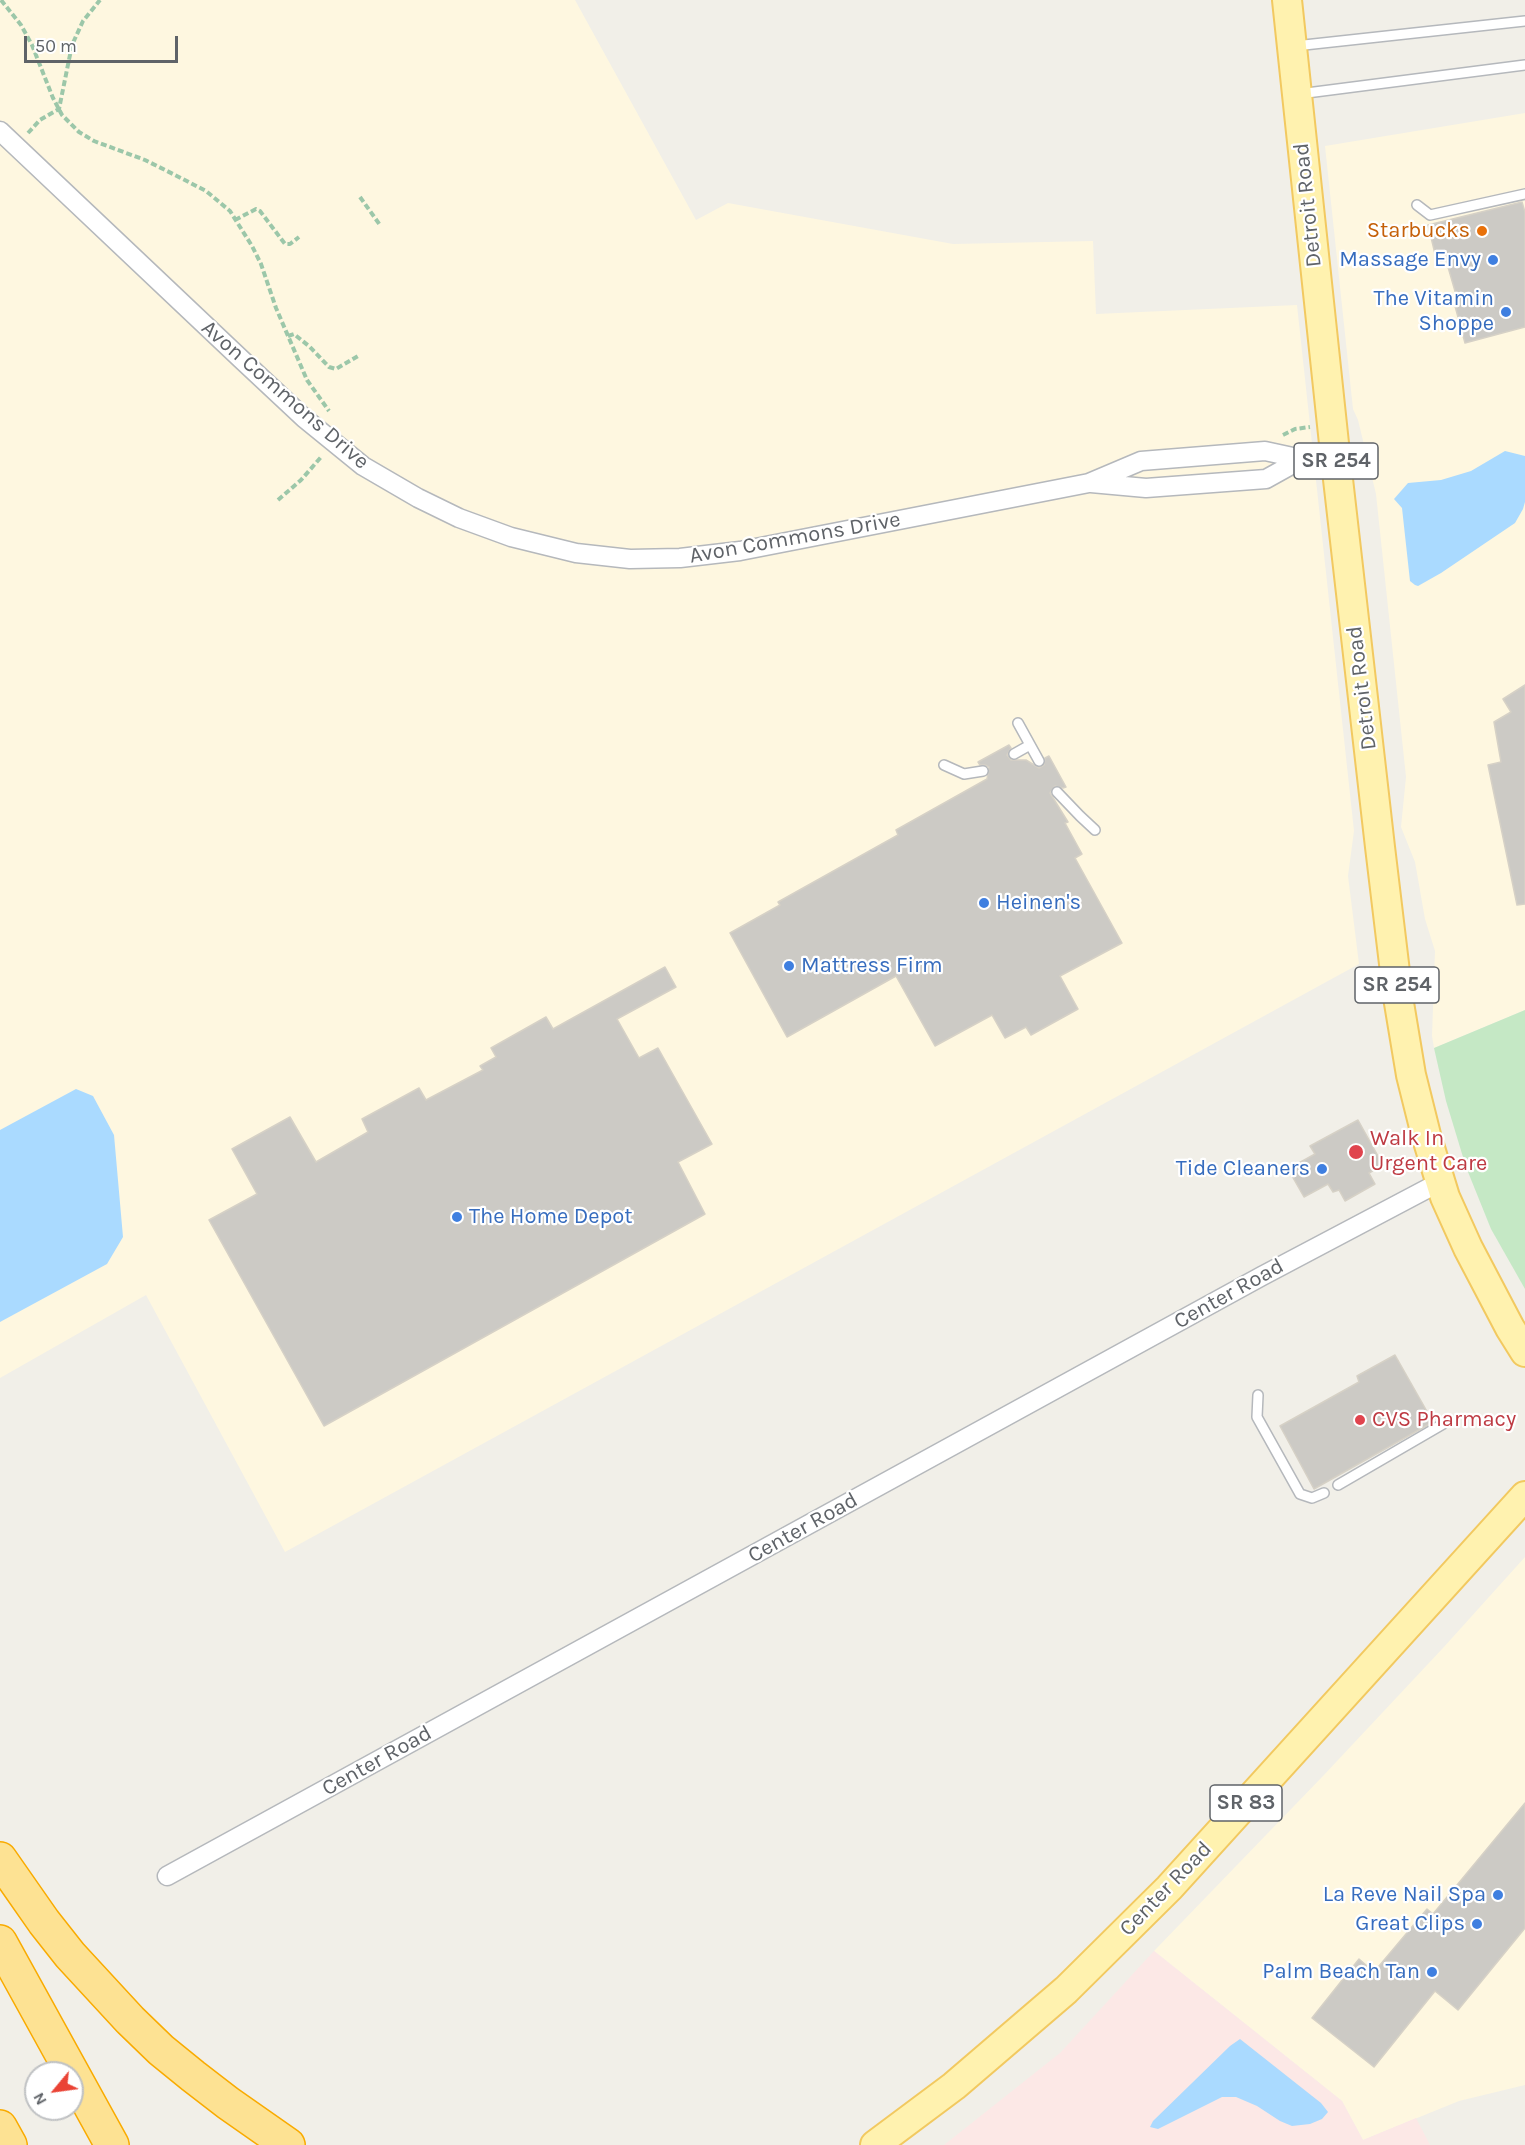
<!DOCTYPE html>
<html>
<head>
<meta charset="utf-8">
<style>
	body { margin:0 }
	#map { position:relative; width:1525px; height:2145px; overflow:hidden; background:#f1efe8; font-family:Karla,sans-serif }
	canvas { display:block }
	.north { position:absolute; left:24px; top:2061px; width:60px; height:60px; box-sizing:border-box; background:#fff; border:2px solid #bfc1c3; border-radius:50%; rotate:241deg; font-size:16px; font-weight:700; line-height:24px; text-align:center; color:#5f6368 }
	.north::after { content:''; display:block; margin:auto; width:21px; height:27px; background:#ea4335; clip-path:polygon(50% 0,100% 100%,50% 72%,0 100%) }
	.scale { position:absolute; left:24px; top:36px; width:154px; height:27px; box-sizing:border-box; border:3px solid #5f6368; border-top:0; padding-left:8px; font-size:18px; line-height:21px; white-space:nowrap; color:#5f6368; -webkit-text-stroke:4px #fff; paint-order:stroke }
</style>
</head>
<body>
<div id="map">
<canvas width="1525" height="2145"></canvas>
<div class="north">N</div>
<div class="scale">50 m</div>
</div>
<script>
const g = document.querySelector('canvas').getContext('2d');
g.lineJoin = 'round';
function paint(path, color) { g.fillStyle = color; g.fill(path, 'evenodd'); }
const shape = rows => new Path2D(rows.map(r => 'M' + r).join(''));
function strokePath(path, color, width, dash) { g.strokeStyle = color; g.lineWidth = width; g.lineCap = dash ? 'butt' : 'round'; g.setLineDash(dash || []); g.stroke(path); }
function drawText(font, color, halo, rows, align = 'center') {
  g.font = font + ' Karla,sans-serif'; g.lineWidth = 4.5; g.setLineDash([]); g.textBaseline = 'middle'; g.strokeStyle = halo; g.fillStyle = color; for (const [text, x, y, turn = 0] of rows) {
    g.save(); g.translate(x, y); g.rotate((+turn || 0) * Math.PI / 180); g.textAlign = isNaN(turn) ? turn : align; if (halo) g.strokeText(text, 0, 0); g.fillText(text, 0, 0); g.restore();
  }
}
const commercial = shape([
	[0,0,575,0,696,220,728,203,953,244,1093,241,1096,314,1297,305,1354,831,1348,876,1359,964,285,1552,146,1295,0,1378],
	[1525,113,1525,1010,1434,1048,1432,1036,1435,951,1425,919,1415,862,1401,827,1406,777,1376,494,1358,420,1353,409,1325,146],
	[1525,1557,1525,2085,1459,2101,1363,2140,1342,2101,1154,1951,1323,1776,1443,1648]
]);
const medical = shape([
	[1154,1951,1342,2101,1363,2140,1416,2118,1430,2145,944,2145,1060,2053]
]);
const green = shape([
	[1525,1010,1525,1289,1491,1229,1466,1167,1446,1101,1434,1048]
]);
const water = shape([
	[1505,451,1525,456,1525,502,1523,509,1515,523,1441,573,1418,586,1415,585,1410,581,1402,508,1394,499,1408,483,1441,480,1471,471],
	[76,1089,93,1096,114,1135,123,1237,107,1264,0,1322,0,1130],
	[1240,2039,1321,2103,1328,2112,1322,2119,1310,2124,1292,2126,1280,2121,1257,2106,1236,2097,1222,2097,1158,2129,1150,2127,1153,2121,1230,2046]
]);
const building = shape([
	[1522,202,1525,212,1525,327,1465,343,1455,306,1459,305,1446,260,1437,262,1428,225,1522,202],
	[1525,685,1525,904,1517,905,1488,765,1501,762,1494,722,1511,712,1503,699,1525,685],
	[1009,745,1011,748,1007,755,1011,760,1026,760,1039,768,1044,765,1045,758,1049,756,1066,787,1063,788,1055,786,1050,793,1068,822,1065,823,1082,854,1075,858,1122,943,1060,976,1078,1009,1031,1035,1026,1027,1005,1038,992,1015,935,1046,896,976,787,1037,730,933,780,905,778,902,898,835,896,830,987,779,989,767,985,765,980,765,978,762,1009,745],
	[665,967,676,987,617,1019,639,1058,658,1048,712,1144,678,1162,705,1214,324,1426,209,1220,257,1194,232,1149,290,1117,316,1162,368,1132,362,1119,419,1088,426,1100,483,1070,480,1066,496,1057,491,1048,546,1017,553,1029,665,967],
	[1358,1120,1383,1165,1369,1173,1375,1184,1345,1201,1339,1190,1333,1192,1328,1184,1304,1197,1288,1169,1315,1154,1310,1146,1358,1120],
	[1395,1355,1433,1422,1314,1489,1280,1426,1359,1382,1357,1376,1395,1355],
	[1525,1803,1525,1928,1458,2010,1435,1991,1374,2067,1312,2018,1359,1959,1374,1972,1427,1909,1433,1914,1525,1803]
]);
const path = shape([
	[1,0,21,25,32,45,53,98,62,115,79,132,94,141,145,160,175,175,206,191,230,211,252,246,261,264,276,308,307,380,329,411],
	[28,133,40,120,59,109,72,45,83,21,100,0],
	[360,197,380,225],
	[235,220,256,209,260,211,285,244,290,244,299,237],
	[288,336,294,334,310,347,329,367,336,369,358,356],
	[1283,435,1295,429,1310,427],
	[278,500,301,480,322,456]
]);
const service = shape([
	[1295,46,1525,21],
	[1299,94,1525,65],
	[1417,205,1430,215,1525,194],
	[1018,723,1039,761],
	[1014,754,1030,745],
	[944,765,964,774,983,771],
	[1057,792,1080,816,1095,830],
	[1258,1395,1257,1417,1300,1494,1312,1498,1324,1493],
	[1338,1485,1443,1424]
]);
const minor = shape([
	[0,131,241,359,304,418,363,466,418,498,459,518,511,537,576,553,630,559,680,558,740,551,1089,483,1141,461,1265,451,1302,459],
	[1091,483,1146,488,1266,479,1302,459,1335,453],
	[167,1876,1262,1276,1440,1182]
]);
const primary = shape([
	[1287,0,1335,453,1380,847,1398,997,1411,1075,1426,1135,1445,1197,1468,1248,1510,1328,1525,1352],
	[875,2145,954,2086,1066,1990,1169,1888,1525,1496]
]);
const motorway = shape([
	[0,1859,44,1922,70,1955,130,2020,161,2050,193,2076,228,2103,288,2145],
	[0,1942,112,2145],
	[0,2127,10,2145]
]);
const markers = [
	[1482,231,6,"#e8710a"],
	[1493,260,6,"#3f7fe0"],
	[1506,312,6,"#3f7fe0"],
	[984,903,6,"#3f7fe0"],
	[789,966,6,"#3f7fe0"],
	[1356,1152,8,"#e0444e"],
	[1322,1169,6,"#3f7fe0"],
	[457,1217,6,"#3f7fe0"],
	[1360,1420,6,"#e0444e"],
	[1498,1895,6,"#3f7fe0"],
	[1477,1924,6,"#3f7fe0"],
	[1432,1972,6,"#3f7fe0"]
];
const shields = [
	[1336,461,84],
	[1397,985,84],
	[1246,1803,72]
];
const shieldNames = [
	["SR 254",1336,461],
	["SR 254",1397,985],
	["SR 83",1246,1803]
];
const streetNames = [
	["Detroit Road",1308,205,-96],
	["Avon Commons Drive",285,395,41],
	["Avon Commons Drive",795,538,-10],
	["Detroit Road",1362,688,-97],
	["Center Road",1229,1294,-29],
	["Center Road",803,1528,-29],
	["Center Road",377,1761,-29],
	["Center Road",1166,1889,-46]
];
const foodNames = [
	["Starbucks",1470,231]
];
const shopNames = [
	["Massage Envy",1481,260],
	["The Vitamin",1494,299],
	["Shoppe",1494,324],
	["Heinen's",996,903,"left"],
	["Mattress Firm",801,966,"left"],
	["Tide Cleaners",1310,1169],
	["The Home Depot",469,1217,"left"],
	["La Reve Nail Spa",1486,1895],
	["Great Clips",1465,1924],
	["Palm Beach Tan",1420,1972]
];
const healthNames = [
	["Walk In",1370,1139],
	["Urgent Care",1370,1164],
	["CVS Pharmacy",1372,1420]
];
paint(commercial, '#fef7e0');
paint(medical, '#fce8e6');
paint(green, '#c5e8c5');
paint(water, '#aadaff');
paint(building, '#cccac5');
strokePath(building, '#d6d1c6', 1.5);
strokePath(service, '#b5b8bc', 12);
strokePath(minor, '#b5b8bc', 21);
strokePath(primary, '#f2c960', 32);
strokePath(motorway, '#f9ab00', 36);
strokePath(path, '#9cc7a9', 4, [6, 3]);
strokePath(service, '#fff', 9);
strokePath(minor, '#fff', 18);
strokePath(primary, '#fff2af', 28);
strokePath(motorway, '#fde293', 33);
for (const [x, y, r, color] of markers) { const dot = new Path2D(); dot.arc(x, y, r, 0, 2 * Math.PI); g.fillStyle = color; g.fill(dot); strokePath(dot, '#fff', 2); }
for (const [x, y, w] of shields) { const box = new Path2D(); box.roundRect(x - w / 2, y - 18, w, 36, 4.5); g.fillStyle = '#fff'; g.fill(box); strokePath(box, '#5f6368', 1.5); }
drawText('bold 21px', '#5f6368', null, shieldNames);
drawText('22px', '#5f6368', '#fff', streetNames);
drawText('22px', '#c56008', '#fff', foodNames, 'right');
drawText('22px', '#366cbe', '#fff', shopNames, 'right');
drawText('22px', '#be3a42', '#fff', healthNames, 'left');
</script>
</body>
</html>
